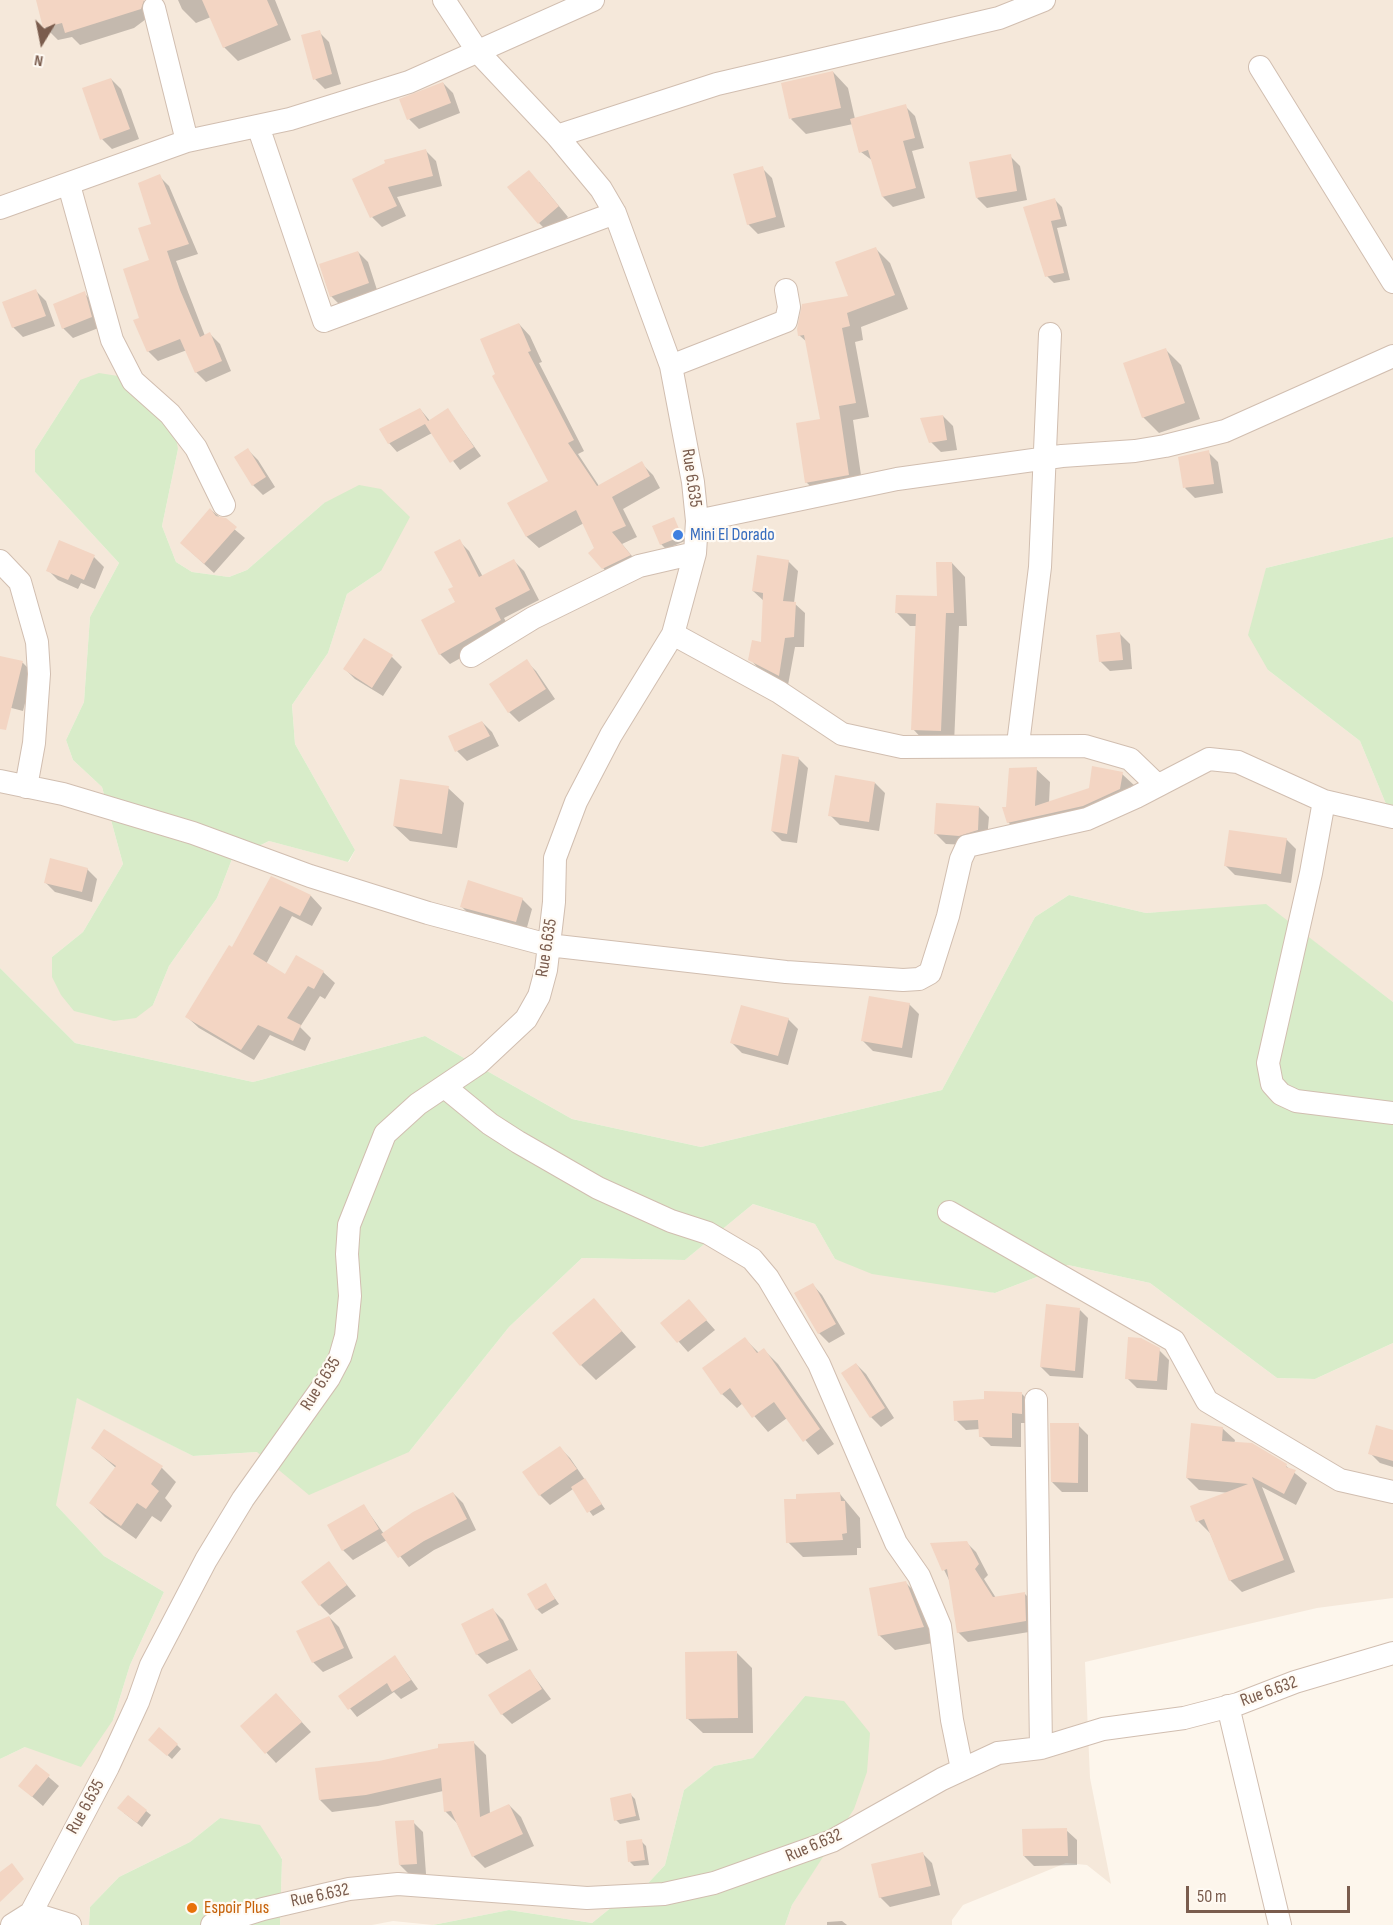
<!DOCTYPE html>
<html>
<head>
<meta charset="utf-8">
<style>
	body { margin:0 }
	#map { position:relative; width:1393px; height:1925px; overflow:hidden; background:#fdf6ec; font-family:"Sofia Sans Condensed",sans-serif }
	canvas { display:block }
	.north { position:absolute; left:12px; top:12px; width:60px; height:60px; -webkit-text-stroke:4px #fffaf3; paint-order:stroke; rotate:190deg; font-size:16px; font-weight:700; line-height:24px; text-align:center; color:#7a5c4d }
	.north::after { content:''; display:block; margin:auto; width:21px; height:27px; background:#7a5c4d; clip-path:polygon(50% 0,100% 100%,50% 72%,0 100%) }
	.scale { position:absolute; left:1186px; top:1886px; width:164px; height:27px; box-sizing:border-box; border:3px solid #7a5c4d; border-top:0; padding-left:8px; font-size:18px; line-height:21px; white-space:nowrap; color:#7a5c4d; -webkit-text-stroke:4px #fffaf3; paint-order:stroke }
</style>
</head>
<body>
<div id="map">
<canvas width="1393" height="1925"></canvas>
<div class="north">N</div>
<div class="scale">50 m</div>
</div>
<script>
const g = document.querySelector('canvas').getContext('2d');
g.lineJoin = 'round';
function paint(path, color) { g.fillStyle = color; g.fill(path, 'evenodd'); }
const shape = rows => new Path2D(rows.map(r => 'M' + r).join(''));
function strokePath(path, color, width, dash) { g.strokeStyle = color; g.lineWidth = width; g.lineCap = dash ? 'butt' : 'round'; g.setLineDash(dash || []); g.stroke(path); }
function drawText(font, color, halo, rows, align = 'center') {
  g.font = font + ' "Sofia Sans Condensed",sans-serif'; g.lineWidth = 4.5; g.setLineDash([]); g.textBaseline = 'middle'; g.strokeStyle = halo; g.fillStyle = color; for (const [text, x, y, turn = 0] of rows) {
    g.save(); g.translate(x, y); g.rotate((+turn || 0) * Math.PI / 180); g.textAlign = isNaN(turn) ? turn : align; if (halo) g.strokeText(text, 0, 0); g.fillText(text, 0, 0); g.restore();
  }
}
const residential = shape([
	[0,0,1393,0,1393,537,1266,568,1268,670,1360,741,1393,821,1393,1002,1266,905,1146,913,1069,895,1035,917,942,1090,701,1147,572,1119,425,1036,253,1082,75,1043,0,968],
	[80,380,178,449,162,526,176,562,192,572,229,577,247,570,324,503,381,571,347,594,328,653,292,705,295,744,355,850,349,862,269,841,232,859,217,898,169,966,153,1005,52,957,83,932,123,864,102,787,73,760,66,740,84,702,90,617,119,563,35,472,35,450],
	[753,1204,815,1224,835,1259,995,1293,1068,1265,1150,1283,1277,1378,1315,1379,1393,1343,1393,1598,1317,1608,1085,1662,1090,1778,1111,1884,1087,1865,1066,1863,963,1905,952,1920,952,1925,785,1925,792,1905,832,1841,805,1696,753,1758,714,1766,684,1790,665,1865,638,1894,623,1898,592,1923,509,1910,433,1925,393,1921,372,1925,280,1925,282,1858,220,1818,190,1842,119,1877,90,1907,89,1925,0,1925,0,1759,25,1747,113,1720,130,1665,164,1592,104,1556,55,1504,77,1397,193,1456,257,1452,409,1452,509,1327,582,1258,685,1260]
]);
const green = shape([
	[99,373,118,376,174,428,178,449,162,526,176,562,192,572,229,577,247,570,324,503,359,485,381,489,410,517,381,571,347,594,328,653,292,705,295,744,355,850,348,862,269,841,232,859,217,898,169,966,153,1005,136,1018,114,1021,74,1011,61,995,52,977,52,957,83,932,123,864,102,787,73,760,66,740,84,702,90,617,119,563,35,472,35,450,80,380],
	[1393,537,1393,821,1360,741,1268,670,1248,635,1266,568],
	[1069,895,1146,913,1266,904,1393,1002,1393,1343,1315,1379,1277,1378,1150,1283,1068,1265,995,1293,872,1274,835,1259,815,1224,753,1204,685,1260,582,1258,509,1327,409,1452,309,1495,257,1452,193,1456,77,1398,56,1505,104,1556,164,1592,130,1665,113,1720,81,1767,25,1747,0,1759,0,968,75,1043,253,1082,425,1036,572,1119,701,1147,942,1090,1035,917],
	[805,1696,844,1701,870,1733,867,1772,854,1809,792,1905,785,1925,433,1925,509,1910,592,1923,623,1898,638,1894,665,1865,684,1790,714,1766,753,1758],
	[220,1818,260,1825,282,1859,280,1925,89,1925,90,1907,119,1877,190,1842]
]);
const shadow = shape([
	[38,0,143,0,154,13,134,28,80,45,72,37,58,40,45,27],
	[178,0,275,0,291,40,238,61,224,47,211,17,196,23,182,9],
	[319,32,329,42,341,84,325,89,315,79],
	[833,72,848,88,855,119,905,106,915,116,924,148,912,151,925,198,893,207,883,197,873,161,861,152,853,124,806,134,791,119],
	[111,79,121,89,139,139,112,149,102,139],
	[443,83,453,93,460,113,419,129,409,119],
	[426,151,436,161,442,186,397,197,406,216,382,227,372,217,386,164],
	[1010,156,1020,166,1027,200,987,208,977,198],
	[762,168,772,178,785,227,758,234,748,224],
	[159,176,169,186,198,254,176,261,205,336,210,334,220,344,231,371,206,382,196,372,187,350,158,361,148,351,141,319,151,261],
	[539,182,568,217,549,233,539,223],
	[1055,200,1062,207,1067,226,1057,228,1070,280,1054,283,1047,276,1025,208],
	[876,249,890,263,908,309,861,327,863,340,855,342,869,417,853,420,863,489,821,496,806,482,822,421,808,343,799,335,850,297],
	[358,252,368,262,378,293,341,306,331,296],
	[36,291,46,301,55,326,23,337,13,327],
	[84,293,94,303,101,327,73,338,63,328],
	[519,324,530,336,542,362,539,363,584,451,578,454,599,486,641,463,653,475,660,488,623,509,637,537,622,544,641,567,614,580,603,568,584,523,539,548,527,537,509,504,550,481,497,375],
	[1166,350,1181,365,1200,419,1159,433,1143,417],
	[420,409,430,421,448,410,481,456,460,470,432,433,397,452,389,443],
	[943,416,953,426,957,450,941,452,931,442],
	[248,450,258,460,275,487,263,495,253,485],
	[1208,452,1218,462,1223,493,1195,498,1185,488],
	[211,510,245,538,214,573,191,552],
	[673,518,685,541,666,549,661,544],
	[459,541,469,551,483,577,514,561,524,571,539,600,504,618,510,630,450,664,440,654,457,603,455,587],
	[94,557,104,567,95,589,81,583,78,589,58,580,48,570],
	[788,561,798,571,794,603,805,613,804,647,795,647,788,685,760,670,750,659,762,644,764,601,753,591],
	[952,563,965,577,967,626,959,626,954,744,926,743,913,729,917,626,910,626,897,613,938,597],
	[1120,634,1130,644,1132,669,1110,671,1100,661],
	[0,657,23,663,33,673,23,711,0,705],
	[392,657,402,667,383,696,355,679,345,669],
	[526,661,536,671,555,699,519,722,509,712],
	[482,722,492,732,499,746,467,761,457,751],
	[798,758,808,768,797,843,782,841,772,831],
	[1036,769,1050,782,1049,803,1091,789,1122,774,1136,787,1022,836,1008,822,1008,809],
	[875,783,885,793,879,831,840,825,830,815],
	[448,788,464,803,457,848,410,841,394,826],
	[979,807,989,817,987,839,969,845,946,844,936,834],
	[1286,839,1296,849,1291,883,1235,875,1225,865],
	[87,869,97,879,92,902,55,892,45,882],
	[271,878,311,896,322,908,312,926,292,916,266,964,285,976,323,972,335,983,325,999,320,996,300,1027,311,1038,305,1051,270,1035,254,1060,199,1028,187,1017,232,949],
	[522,899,532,909,526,931,471,916,461,906],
	[909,1004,919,1014,912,1058,873,1051,863,1041],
	[788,1019,798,1029,788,1065,742,1053,732,1043],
	[813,1285,822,1295,845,1334,829,1343,819,1333],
	[594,1300,636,1347,596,1380,581,1365],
	[689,1301,715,1330,688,1352,662,1323],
	[1080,1310,1088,1318,1083,1378,1050,1376,1041,1367],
	[745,1339,759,1353,764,1350,778,1364,834,1444,818,1455,787,1418,768,1432,743,1403,737,1408,722,1394],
	[1159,1350,1169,1360,1167,1390,1137,1388,1127,1378],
	[856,1364,866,1374,894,1418,881,1427,871,1417],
	[1021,1393,1031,1403,1031,1423,1021,1423,1021,1447,991,1446,981,1436,980,1429,966,1430,956,1420,986,1401],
	[1078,1425,1088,1435,1088,1492,1062,1492,1052,1482],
	[1222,1428,1235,1440,1234,1444,1286,1466,1307,1483,1296,1505,1262,1487,1295,1572,1242,1592,1230,1580,1210,1533,1198,1521,1230,1493,1199,1490,1187,1478],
	[105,1431,162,1468,176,1482,165,1498,172,1506,161,1522,152,1516,136,1539,105,1517,91,1503,116,1468,93,1448],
	[1393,1431,1393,1467,1380,1463,1370,1453],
	[560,1448,570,1458,605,1509,593,1516,573,1489,550,1505,540,1495],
	[453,1493,463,1503,476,1530,434,1550,409,1567,387,1540,353,1560,343,1550,364,1506,384,1534],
	[840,1494,860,1518,861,1548,857,1548,857,1555,803,1557,788,1542],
	[966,1542,976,1552,988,1575,984,1579,996,1598,1025,1594,1034,1603,1035,1631,968,1642,958,1632,950,1582,932,1545],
	[329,1563,356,1596,330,1615,320,1605],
	[906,1583,921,1598,938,1642,895,1650,879,1635],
	[545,1585,559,1604,542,1614,537,1609],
	[493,1610,503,1620,518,1650,487,1664,477,1654],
	[329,1617,339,1627,353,1658,323,1672,313,1662],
	[737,1653,752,1668,753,1733,703,1733,687,1718],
	[395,1657,418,1689,401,1699,394,1692,357,1717,340,1696],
	[530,1671,551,1699,512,1724,502,1714],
	[286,1705,311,1732,276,1763,242,1726],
	[474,1743,486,1755,490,1814,509,1805,521,1817,534,1846,485,1868,473,1856,457,1823,445,1811,443,1791,378,1806,332,1812,320,1800,379,1762],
	[155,1744,177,1745,181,1749,172,1759],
	[36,1766,59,1786,43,1806,20,1786],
	[631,1795,635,1799,640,1820,620,1824,616,1820],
	[146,1811,151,1815,142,1827,124,1813],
	[413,1822,423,1832,426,1874,410,1875,400,1865],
	[1066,1830,1077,1840,1077,1865,1034,1866,1024,1856],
	[641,1841,646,1846,649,1865,634,1866,630,1862],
	[922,1853,932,1863,940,1895,890,1907,880,1897],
	[842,1921,847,1925,827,1925,827,1922]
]);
const building = shape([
	[36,0,144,0,141,9,65,33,62,23,43,28],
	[202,0,267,0,278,25,223,48],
	[320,30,332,74,313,80,301,35],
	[833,71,841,108,789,119,781,83],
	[111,78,130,129,100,140,82,88],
	[443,82,451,103,407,120,399,99],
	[906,104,915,138,903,141,916,188,882,197,868,150,859,153,850,119],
	[426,149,433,176,388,187,397,206,370,218,352,179,385,163,384,160],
	[1011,154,1017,191,976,198,969,162],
	[763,166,776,217,747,225,733,174],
	[529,170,559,206,538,224,507,187],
	[160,174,189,244,167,251,180,290,200,337,210,332,222,361,195,373,180,339,147,352,133,320,139,318,123,269,149,260,138,228,151,224,138,183],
	[1055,198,1061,219,1051,221,1064,273,1045,277,1023,207],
	[876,247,895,295,847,313,850,326,842,328,856,403,839,406,849,475,805,483,796,423,820,419,804,335,798,336,797,329,802,304,848,296,835,262],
	[358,251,369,283,330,297,319,264],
	[36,289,46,316,12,328,2,302],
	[85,291,92,317,62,329,53,304],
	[519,323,531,351,528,352,574,440,568,443,597,486,642,461,650,476,612,497,626,526,612,532,631,555,602,569,588,553,594,548,576,510,526,537,507,503,548,481,492,376,495,374,480,339],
	[1166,348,1185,403,1142,418,1123,363],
	[420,408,428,421,448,408,474,447,450,463,425,424,388,444,379,429],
	[943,415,947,440,929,443,920,418],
	[248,448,266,477,252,486,234,457],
	[1209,450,1214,484,1183,488,1178,457],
	[210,508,216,516,226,518,237,527,204,564,180,543],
	[674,517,682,536,660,545,652,526],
	[460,539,479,577,514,559,530,590,495,608,501,620,439,655,421,620,455,602,448,589,453,587,434,552],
	[59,540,95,555,84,580,71,574,68,580,46,571],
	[757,555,789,560,783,601,796,602,794,637,785,638,779,676,748,660,752,640,761,642,763,593,752,591],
	[936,562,952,562,954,613,946,613,941,731,911,730,916,614,895,613,896,595,937,596],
	[1120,632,1123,660,1099,662,1096,635],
	[364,638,393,655,372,688,343,669],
	[0,656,23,661,6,730,0,729],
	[527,659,546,689,508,713,489,684],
	[482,721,490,736,455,752,448,736],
	[782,754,799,757,787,834,771,831],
	[1092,766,1123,772,1120,789,1083,806,1007,823,1002,807,1006,807,1009,768,1037,767,1035,806,1089,788],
	[835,775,875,782,869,822,828,816],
	[400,779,449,786,442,834,393,826],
	[936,803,979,806,978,830,959,836,934,834],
	[1229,830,1287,838,1281,874,1224,866],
	[50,858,88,868,82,892,44,883],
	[271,876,311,895,300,916,280,906,253,954,285,974,296,955,324,971,314,989,308,986,287,1018,301,1025,293,1041,258,1025,241,1050,185,1017,229,945,232,947],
	[468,880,523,898,516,922,460,907],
	[869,996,910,1003,902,1048,861,1041],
	[741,1005,789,1018,778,1056,730,1043],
	[813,1283,836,1324,818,1334,794,1293],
	[594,1298,622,1331,580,1366,552,1333],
	[689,1299,707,1320,677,1343,660,1323],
	[1046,1304,1080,1308,1075,1371,1040,1367],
	[745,1337,757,1353,764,1348,820,1429,803,1442,774,1402,752,1418,730,1388,721,1395,702,1368],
	[1128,1337,1141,1338,1160,1348,1157,1381,1125,1379],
	[856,1363,885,1408,870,1418,841,1373],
	[984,1391,1022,1392,1022,1414,1012,1413,1012,1438,979,1437,978,1420,954,1421,953,1401,984,1399],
	[1050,1423,1079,1423,1078,1483,1051,1482],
	[1191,1423,1223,1427,1222,1441,1252,1443,1287,1464,1286,1467,1296,1470,1284,1494,1252,1477,1284,1560,1229,1581,1204,1519,1196,1522,1190,1506,1248,1484,1186,1478],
	[1376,1425,1393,1430,1393,1461,1368,1454],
	[104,1429,163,1466,151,1484,159,1491,146,1509,137,1503,121,1526,89,1503,116,1466,91,1448],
	[560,1446,577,1469,539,1496,522,1472],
	[585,1478,602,1504,587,1513,571,1487],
	[453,1492,467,1519,424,1541,398,1558,381,1534,413,1512],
	[840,1492,841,1501,845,1501,847,1533,842,1534,843,1540,786,1543,784,1499,796,1499,796,1494],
	[364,1504,379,1529,342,1551,327,1525],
	[967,1541,979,1564,975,1569,993,1597,1025,1592,1026,1621,957,1633,947,1569,942,1571,930,1543],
	[329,1561,347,1585,319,1606,301,1582],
	[906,1581,924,1627,878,1636,869,1588],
	[546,1583,555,1599,536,1610,527,1594],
	[493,1608,509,1640,476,1655,461,1624],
	[329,1616,344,1648,312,1663,296,1631],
	[737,1651,738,1718,686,1719,685,1652],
	[395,1655,411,1680,392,1692,387,1683,348,1710,338,1696],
	[530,1669,542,1689,501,1715,488,1695],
	[276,1693,302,1722,265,1754,240,1726],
	[159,1727,178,1744,167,1756,148,1740],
	[474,1741,480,1817,509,1804,523,1834,472,1857,451,1811,444,1812,441,1778,366,1795,319,1800,315,1768,379,1761,438,1748,438,1744],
	[36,1764,50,1775,32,1797,18,1786],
	[631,1793,636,1816,614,1821,610,1798],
	[128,1795,147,1810,137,1823,117,1808],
	[414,1820,417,1864,399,1865,395,1821],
	[1067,1828,1068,1856,1023,1856,1022,1829],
	[642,1839,645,1860,628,1862,626,1841],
	[923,1852,931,1886,879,1898,871,1864],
	[12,1863,24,1879,0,1902,0,1872]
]);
const minor = shape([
	[154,8,187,141],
	[1260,67,1393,282],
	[258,126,324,321,615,213],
	[557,136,717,84,999,18,1044,0],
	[69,185,112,340,133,381,170,414,196,448,224,505],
	[0,208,187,141,290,119,409,82,593,0],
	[671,366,786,321,789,307,786,290],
	[697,521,897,479,1062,456,1135,451,1165,446,1225,431,1393,356],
	[0,561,20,582,37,642,39,674,34,743,26,787],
	[673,634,779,692,842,734,902,747,1085,746,1130,759,1157,785],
	[471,656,533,618,639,566,695,553],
	[1018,744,1040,567,1050,334],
	[0,781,63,794,193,833,310,876,428,913,548,945,786,972,903,980,919,979,930,973,948,916,961,859,967,846,1087,819,1136,797,1209,759,1238,762,1324,801,1393,817],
	[1324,801,1311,873,1268,1063,1272,1084,1281,1094,1296,1101,1393,1113],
	[446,1088,490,1124,518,1142,598,1188,671,1221,708,1233,752,1259,768,1278,819,1364,896,1543,919,1576,940,1626,952,1720,962,1769],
	[949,1212,1174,1341,1207,1401,1340,1480,1393,1492],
	[1036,1400,1041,1748],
	[1228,1706,1280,1925],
	[31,1913,108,1767,138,1702,151,1665,206,1560,243,1499,329,1378,340,1357,346,1336,350,1296,347,1254,349,1225,385,1134,418,1104,479,1063,526,1019,539,996,546,970,554,902,555,858,576,802,611,735,673,634,695,553,697,521,693,482,671,366,615,213,601,189,557,136,478,52,444,0],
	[31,1913,70,1925],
	[12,1925,31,1913],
	[212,1925,263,1909,349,1889,398,1884,587,1898,664,1894,714,1883,832,1841,942,1779,998,1753,1041,1748,1103,1729,1184,1718,1238,1704,1295,1682,1393,1653]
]);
const markers = [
	[678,535,6,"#3f7fe0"],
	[192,1908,6,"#e8710a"]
];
const streetNames = [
	["Rue 6.635",691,478,82],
	["Rue 6.635",547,948,-81],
	["Rue 6.635",321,1384,-58],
	["Rue 6.632",1269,1692,-20],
	["Rue 6.635",86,1807,-61],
	["Rue 6.632",814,1846,-23],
	["Rue 6.632",320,1896,-12]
];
const shopNames = [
	["Mini El Dorado",690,535]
];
const foodNames = [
	["Espoir Plus",204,1908]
];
paint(residential, '#f5e8da');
paint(green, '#d8ecc9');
paint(shadow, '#0003');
paint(building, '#f3d5c3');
strokePath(minor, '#d1beb0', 24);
strokePath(minor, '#fff', 22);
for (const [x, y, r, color] of markers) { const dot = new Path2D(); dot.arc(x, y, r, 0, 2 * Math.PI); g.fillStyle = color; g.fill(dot); strokePath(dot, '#fffaf3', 2); }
drawText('18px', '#7a5c4d', '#fffaf3', streetNames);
drawText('18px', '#366cbe', '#fffaf3', shopNames, 'left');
drawText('18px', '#c56008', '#fffaf3', foodNames, 'left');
</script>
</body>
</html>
